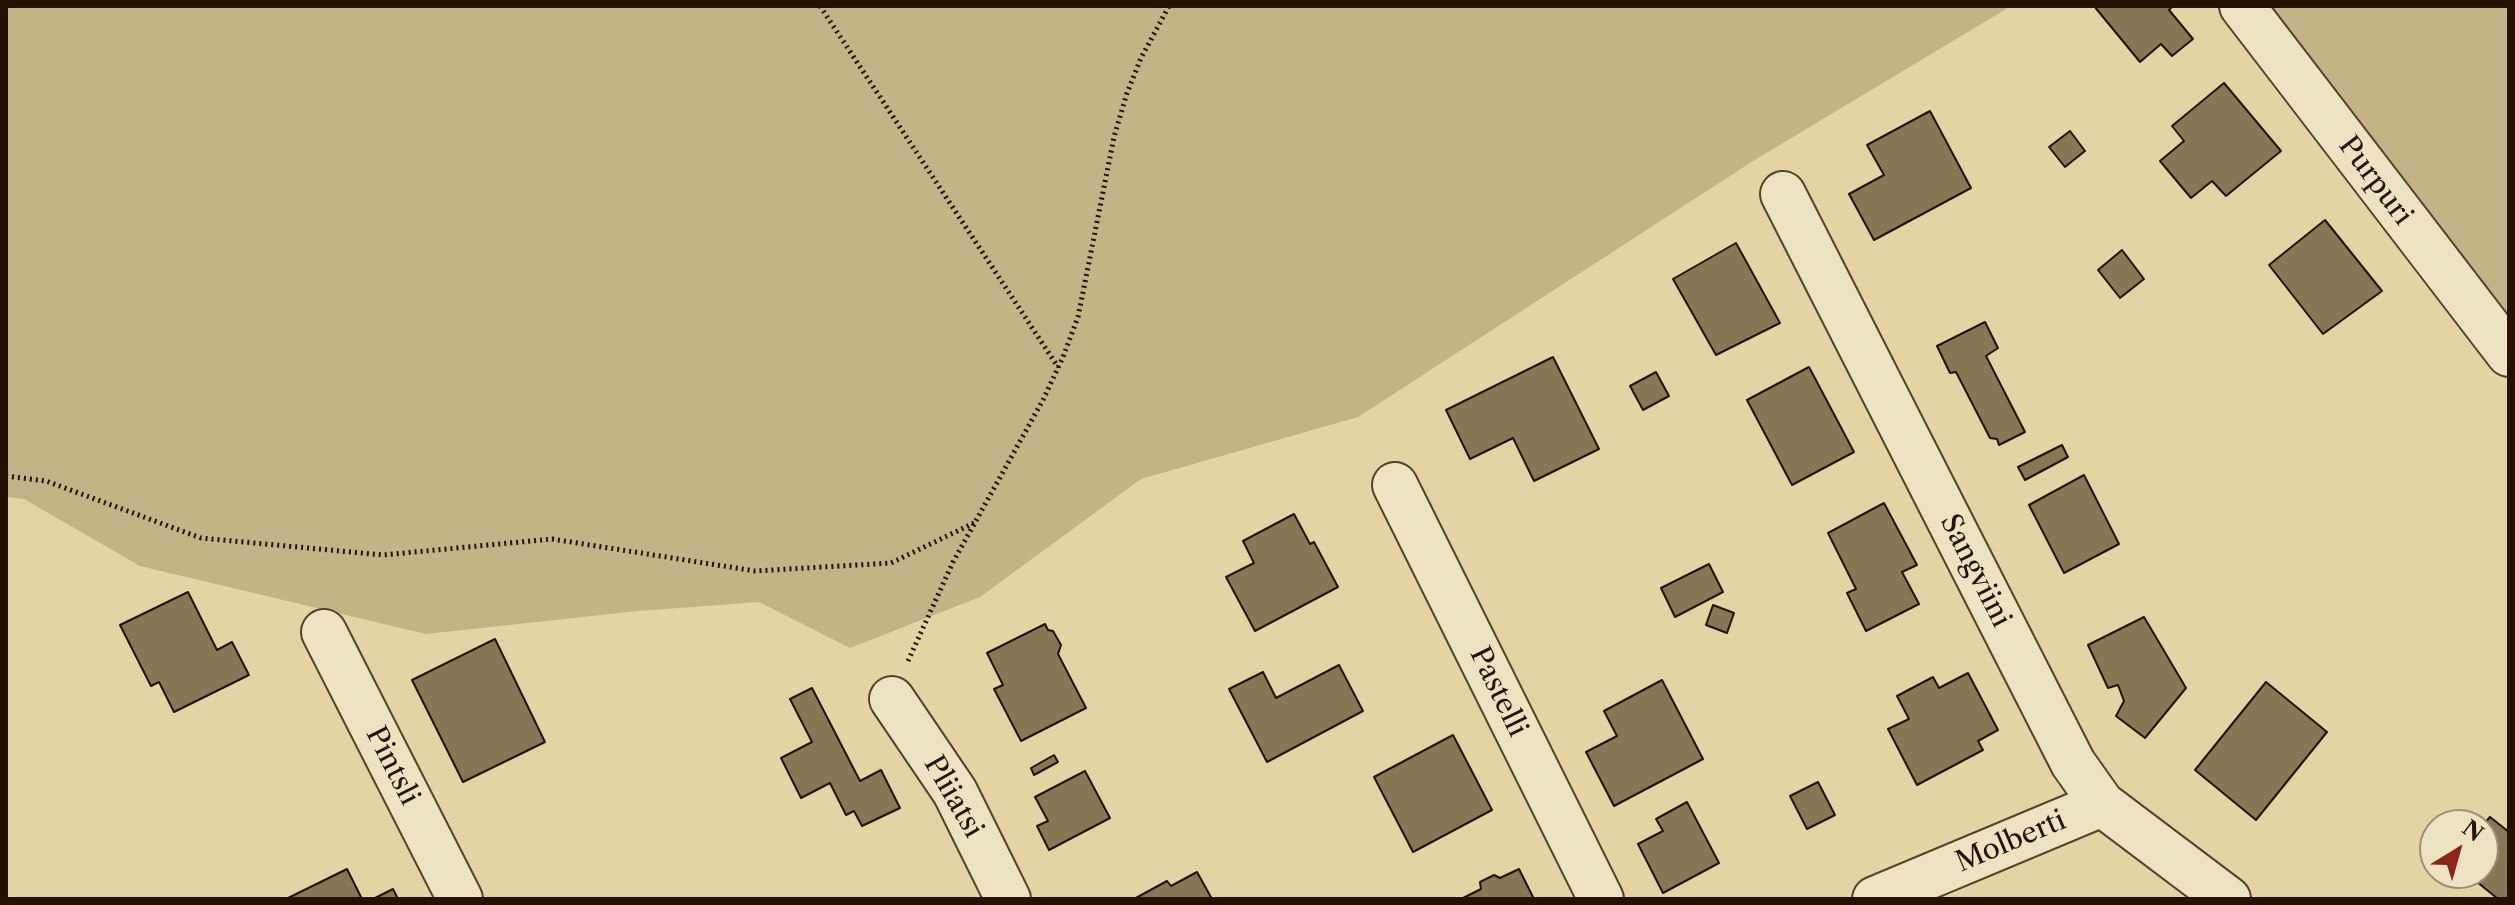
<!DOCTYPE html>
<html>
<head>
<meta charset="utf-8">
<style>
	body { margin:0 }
	#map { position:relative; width:2515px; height:905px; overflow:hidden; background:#e4d4a3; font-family:"Libre Caslon Text",serif }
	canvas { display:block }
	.frame { position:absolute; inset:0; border:8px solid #241101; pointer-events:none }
	.north { position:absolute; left:2419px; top:809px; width:80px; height:80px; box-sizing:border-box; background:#ede3c3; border:2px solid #9d8f75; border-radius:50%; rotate:37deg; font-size:22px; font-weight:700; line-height:32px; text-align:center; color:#241101 }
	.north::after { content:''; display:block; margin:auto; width:28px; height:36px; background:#8f2418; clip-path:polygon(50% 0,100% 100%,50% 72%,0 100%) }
</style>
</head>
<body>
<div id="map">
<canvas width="2515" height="905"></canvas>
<div class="frame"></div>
<div class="north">N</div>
</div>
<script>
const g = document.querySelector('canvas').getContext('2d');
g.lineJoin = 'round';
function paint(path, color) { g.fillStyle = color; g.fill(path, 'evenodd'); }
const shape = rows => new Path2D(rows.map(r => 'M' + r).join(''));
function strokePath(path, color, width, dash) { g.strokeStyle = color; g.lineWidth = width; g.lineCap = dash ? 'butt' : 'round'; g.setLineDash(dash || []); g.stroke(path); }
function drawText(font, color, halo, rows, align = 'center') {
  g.font = font + ' "Libre Caslon Text",serif'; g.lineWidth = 6; g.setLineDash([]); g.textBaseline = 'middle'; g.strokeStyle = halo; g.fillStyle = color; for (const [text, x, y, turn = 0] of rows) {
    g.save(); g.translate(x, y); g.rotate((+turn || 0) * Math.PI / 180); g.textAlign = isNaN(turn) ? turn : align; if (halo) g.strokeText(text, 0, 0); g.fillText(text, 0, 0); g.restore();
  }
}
const green = shape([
	[6,6,2011,6,1753,161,1358,417,1141,479,980,597,850,648,759,602,638,611,426,634,140,566,24,499,6,497],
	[2268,6,2509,6,2509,319]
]);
const building = shape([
	[2094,6,2173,6,2169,10,2193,39,2172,56,2161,44,2140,62,2094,6],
	[2224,83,2281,151,2226,196,2212,181,2191,198,2160,161,2184,141,2172,126,2224,83],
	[1930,111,1971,188,1874,240,1849,194,1884,175,1867,145,1930,111],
	[2070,131,2085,151,2065,167,2049,147,2070,131],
	[2325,220,2382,291,2323,334,2269,265,2325,220],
	[1736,243,1780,323,1716,355,1673,279,1736,243],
	[2122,250,2144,279,2120,298,2098,270,2122,250],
	[1985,322,1998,348,1986,356,2025,432,1999,445,1997,439,1990,438,1956,372,1950,373,1937,346,1985,322],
	[1553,357,1599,449,1534,481,1513,438,1470,459,1446,410,1553,357],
	[1809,367,1854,452,1792,485,1747,400,1809,367],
	[1656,372,1669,396,1643,410,1630,386,1656,372],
	[2062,445,2068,457,2025,480,2018,467,2062,445],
	[2084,475,2119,544,2064,573,2029,505,2084,475],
	[1884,503,1917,565,1902,572,1919,604,1866,631,1847,593,1856,589,1828,533,1884,503],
	[1294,514,1310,544,1314,542,1338,587,1255,631,1226,577,1254,563,1243,541,1294,514],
	[1709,564,1723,592,1675,617,1661,588,1709,564],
	[188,592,217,650,232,642,249,675,174,712,159,682,151,686,120,625,188,592],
	[1713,605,1734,613,1727,633,1706,625,1713,605],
	[2144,617,2186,688,2145,738,2116,716,2124,701,2118,685,2108,688,2088,645,2144,617],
	[1045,624,1048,630,1053,631,1061,645,1058,654,1086,708,1021,741,994,689,1003,685,987,653,1045,624],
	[495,639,545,742,463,782,412,680,495,639],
	[1339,665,1363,711,1267,762,1229,689,1263,672,1276,698,1339,665],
	[1968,673,1998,730,1978,741,1983,750,1917,785,1888,729,1909,719,1897,696,1933,677,1939,688,1968,673],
	[1662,680,1703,759,1614,806,1586,752,1617,736,1604,711,1662,680],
	[2266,682,2327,732,2256,820,2195,770,2266,682],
	[812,688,860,781,881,770,900,808,862,826,854,811,846,815,830,783,801,798,781,758,812,742,790,699,812,688],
	[1453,735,1492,810,1413,852,1374,777,1453,735],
	[1054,755,1058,762,1034,775,1031,768,1054,755],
	[1085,771,1110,818,1049,850,1037,826,1048,821,1035,797,1085,771],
	[1818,782,1835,815,1807,829,1790,796,1818,782],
	[1687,802,1719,863,1663,893,1638,844,1663,831,1656,819,1687,802],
	[2490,817,2509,832,2509,899,2498,899,2466,873,2483,873,2483,825,2490,817],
	[347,869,362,899,286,899,347,869],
	[1519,869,1534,899,1461,899,1481,889,1480,882,1494,875,1500,878,1519,869],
	[1197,872,1212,899,1134,899,1167,881,1171,886,1197,872],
	[393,889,398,899,373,899,393,889]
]);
const path = shape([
	[820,6,1058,367],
	[6,476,46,481,201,538,383,555,552,539,755,571,891,563,974,523],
	[908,661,953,562,1043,400,1063,357,1078,317,1114,137,1127,93,1141,58,1169,6]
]);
const minor = shape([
	[2242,6,2509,354],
	[1783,194,2073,763,2102,804,2228,899],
	[1395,485,1601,899],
	[324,632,460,899],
	[892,699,955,792,1008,899],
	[1875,899,2102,804]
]);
const streetNames = [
	["Purpuri",2375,181,53],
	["Sangviini",1975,571,63],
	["Pastelli",1498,692,64],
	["Pintsli",392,766,63],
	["Pliiatsi",953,797,60],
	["Molberti",2011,842,-23]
];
paint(green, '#c3b387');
paint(building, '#887655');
strokePath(building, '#241101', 2);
strokePath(minor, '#54422a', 48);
strokePath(path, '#241101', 5, [2, 4]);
strokePath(minor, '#ede3c3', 44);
drawText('28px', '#241101', '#ede3c3', streetNames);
</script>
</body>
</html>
